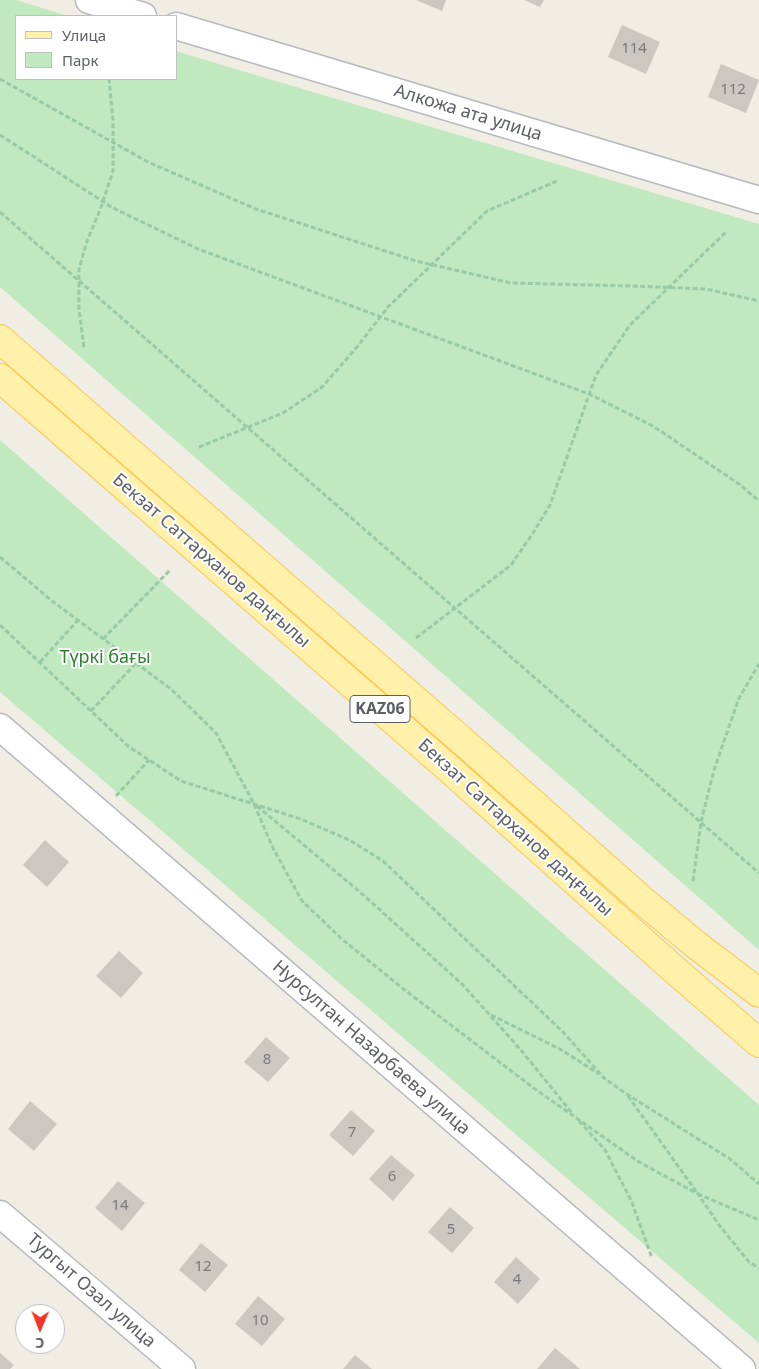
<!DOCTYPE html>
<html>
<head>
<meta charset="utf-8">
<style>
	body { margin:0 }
	#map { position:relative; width:759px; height:1369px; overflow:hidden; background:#f0ede4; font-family:"Noto Sans",sans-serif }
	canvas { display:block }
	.legend { position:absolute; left:15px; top:15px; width:162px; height:65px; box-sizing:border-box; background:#fff; border:1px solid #bebfc2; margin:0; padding:6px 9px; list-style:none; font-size:15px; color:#5c6066 }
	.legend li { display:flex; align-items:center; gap:10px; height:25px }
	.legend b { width:25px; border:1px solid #bebfc2 }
	.north { position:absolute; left:15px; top:1304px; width:50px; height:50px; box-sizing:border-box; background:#fff; border:1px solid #bebfc2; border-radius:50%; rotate:181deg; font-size:14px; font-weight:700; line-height:20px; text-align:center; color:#5c6066 }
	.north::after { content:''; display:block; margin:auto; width:18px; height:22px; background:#f33527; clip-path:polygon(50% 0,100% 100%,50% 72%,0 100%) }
</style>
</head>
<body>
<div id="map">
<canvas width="759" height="1369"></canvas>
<ul class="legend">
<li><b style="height:6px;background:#fff1aa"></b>Улица</li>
<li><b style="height:14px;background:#c0e9bf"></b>Парк</li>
</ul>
<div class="north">С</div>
</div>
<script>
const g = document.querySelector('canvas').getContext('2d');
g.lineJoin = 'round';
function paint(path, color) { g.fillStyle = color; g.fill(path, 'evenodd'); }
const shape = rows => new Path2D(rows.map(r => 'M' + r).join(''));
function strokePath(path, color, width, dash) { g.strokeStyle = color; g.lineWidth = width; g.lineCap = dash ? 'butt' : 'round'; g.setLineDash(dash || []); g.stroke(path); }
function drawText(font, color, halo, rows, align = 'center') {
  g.font = font + ' "Noto Sans",sans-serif'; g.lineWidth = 4; g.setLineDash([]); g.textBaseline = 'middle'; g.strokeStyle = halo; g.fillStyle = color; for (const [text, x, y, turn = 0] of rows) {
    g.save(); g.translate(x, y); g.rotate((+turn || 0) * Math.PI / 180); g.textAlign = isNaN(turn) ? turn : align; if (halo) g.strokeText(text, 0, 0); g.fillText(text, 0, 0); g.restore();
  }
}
const green = shape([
	[0,0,16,0,68,16,16,16,16,79,176,79,176,51,232,68,759,224,759,950,0,287],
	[0,440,759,1105,759,1343,0,692]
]);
const building = shape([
	[416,0,446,0,442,11],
	[524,0,544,0,540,7],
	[622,25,660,42,646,74,608,57],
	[721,64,759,80,746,113,708,97],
	[45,840,69,862,47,887,23,865],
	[119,951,143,973,121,998,96,976],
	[266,1037,290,1058,268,1082,244,1062],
	[30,1101,57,1124,34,1151,8,1129],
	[351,1110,375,1131,353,1156,329,1135],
	[391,1155,415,1175,393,1201,369,1179],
	[118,1181,145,1203,122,1231,95,1208],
	[450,1207,474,1228,452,1253,428,1232],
	[201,1243,228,1265,205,1292,179,1270],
	[516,1257,540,1279,518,1304,494,1282],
	[258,1296,285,1319,262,1346,235,1324],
	[555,1348,580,1369,537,1369],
	[0,1353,14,1365,10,1369,0,1369],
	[355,1355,372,1369,343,1369]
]);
const path = shape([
	[0,79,148,162,256,209,416,261,511,283,633,286,706,289,759,301],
	[0,135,113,208,198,249,589,394,653,426,739,484,759,501],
	[0,212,759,873],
	[84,347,79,309,79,269,87,241,100,210,113,171,113,121,109,79],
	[199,447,283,413,322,387,357,347,388,307,487,211,557,181],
	[0,557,52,601,171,689,216,733,254,804,273,848,302,901,343,940,406,991,535,1089,639,1162,698,1194,719,1225,749,1262,759,1268],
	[0,625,128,746,181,781,301,819,351,841,383,861,563,1032,604,1078,625,1093,730,1159,759,1184],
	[416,638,511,565,533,533,550,505,596,375,630,325,726,232],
	[103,639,171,569],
	[40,662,78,620],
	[91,711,136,663],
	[116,796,149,760],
	[257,806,360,892,462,984,520,1049,572,1113],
	[693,881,701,822,714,770,739,698,759,664],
	[491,1015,560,1049,599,1074],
	[628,1096,698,1194,759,1220],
	[579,1121,605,1150,631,1200,652,1258]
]);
const minor = shape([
	[89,0,143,16],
	[176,26,759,200],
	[0,727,742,1369],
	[0,1214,182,1369]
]);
const major = shape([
	[0,339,467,745,642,900,695,944,759,993],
	[0,378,447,767,677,972,759,1043]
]);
const numberNames = [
	["114",634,49],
	["112",733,90],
	["8",267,1060],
	["7",352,1133],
	["6",392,1177],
	["14",120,1206],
	["5",451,1230],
	["12",203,1267],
	["4",517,1280],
	["10",260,1321]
];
const shields = [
	[380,709,60]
];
const shieldNames = [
	["KАZ06",380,709]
];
const streetNames = [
	["Алкожа ата улица",468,113,17],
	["Бекзат Саттарханов даңғылы",211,561,41],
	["Бекзат Саттарханов даңғылы",515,828,42],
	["Нурсултан Назарбаева улица",371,1048,41],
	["Тургыт Озал улица",91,1291,41]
];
const parkNames = [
	["Түркі бағы",105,658]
];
paint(green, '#c0e9bf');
paint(building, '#cbc8c1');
strokePath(minor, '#b7babf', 29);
strokePath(major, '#f9ca53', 30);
strokePath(path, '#98caa6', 3, [5, 2.5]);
strokePath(minor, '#fff', 26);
strokePath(major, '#fff1aa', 28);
drawText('15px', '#787a7d', null, numberNames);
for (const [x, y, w] of shields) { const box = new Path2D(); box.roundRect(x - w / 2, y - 13.5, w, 27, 4); g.fillStyle = '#fff'; g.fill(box); strokePath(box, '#5c6066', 1); }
drawText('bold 16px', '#5c6066', null, shieldNames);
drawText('18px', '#5c6066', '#fff', streetNames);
drawText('18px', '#2f8232', '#fff', parkNames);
</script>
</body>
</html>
